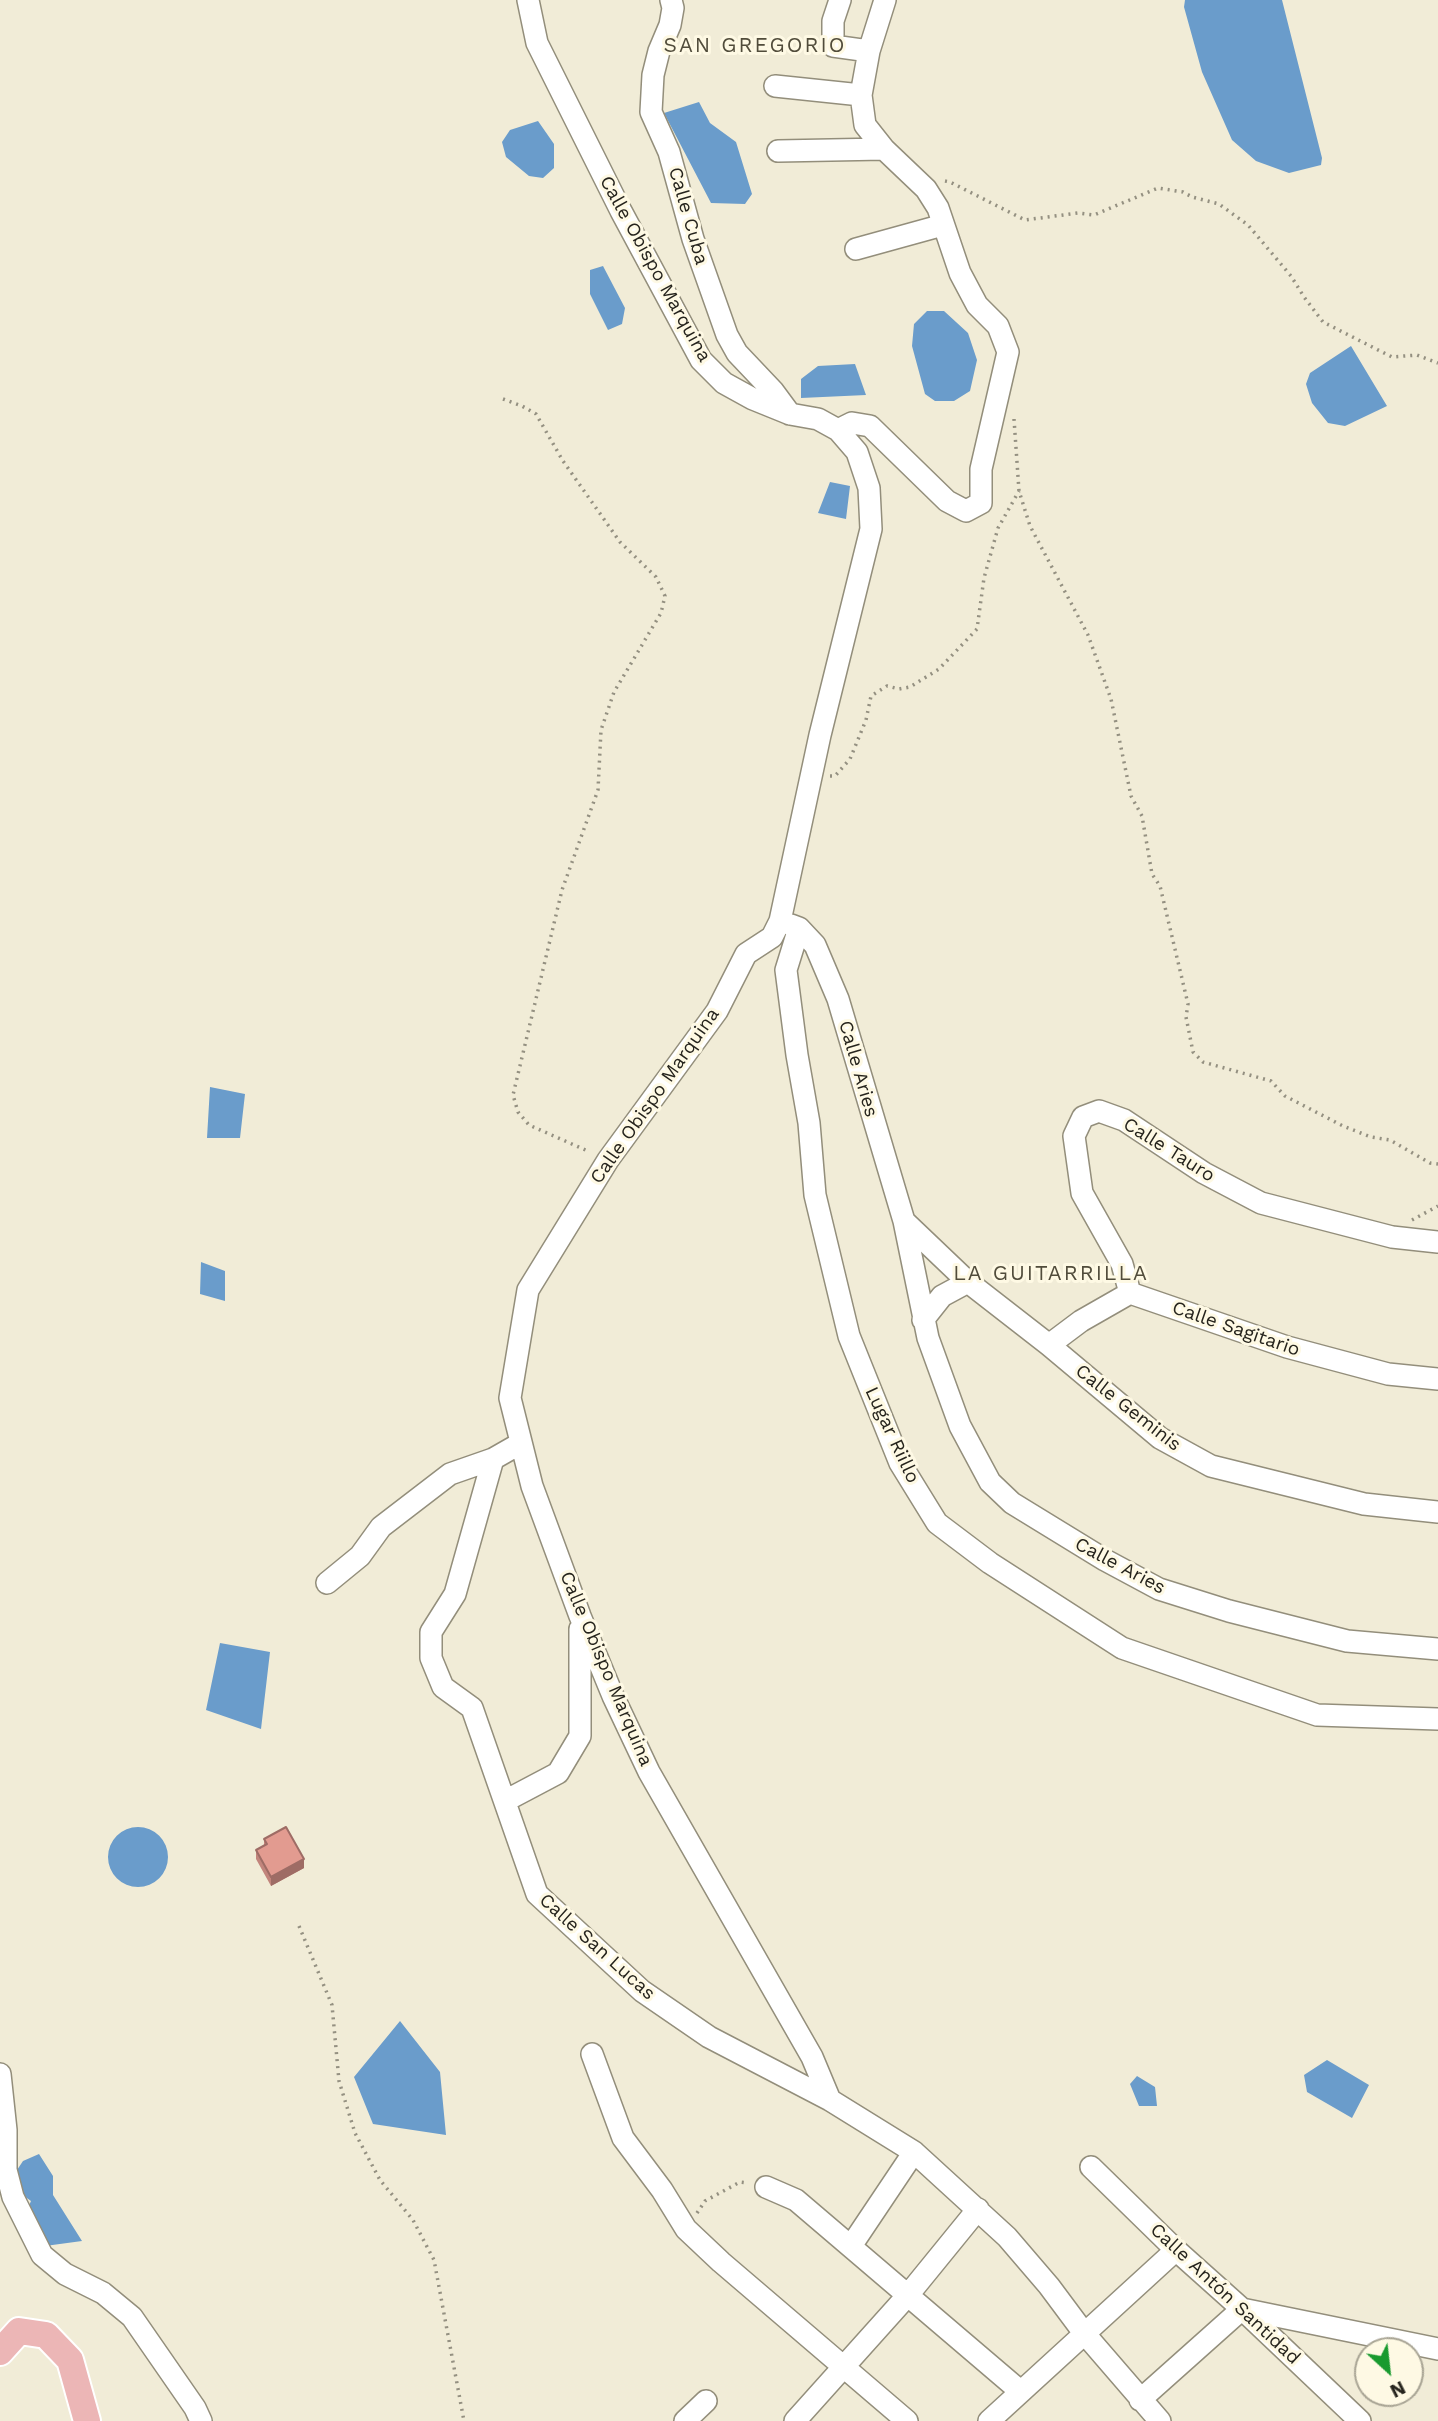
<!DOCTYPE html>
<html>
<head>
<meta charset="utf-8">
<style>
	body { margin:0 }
	#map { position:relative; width:1438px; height:2421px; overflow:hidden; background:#f1ecd7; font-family:"Work Sans",sans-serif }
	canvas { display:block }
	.north { position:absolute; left:1354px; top:2337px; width:70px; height:70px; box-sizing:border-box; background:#fef9e4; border:2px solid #a8a494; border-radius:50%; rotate:153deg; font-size:19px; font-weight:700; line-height:28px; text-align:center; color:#26241d }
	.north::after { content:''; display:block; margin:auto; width:24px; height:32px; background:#199a2f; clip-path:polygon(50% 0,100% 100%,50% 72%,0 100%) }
</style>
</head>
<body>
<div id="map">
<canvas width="1438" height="2421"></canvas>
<div class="north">N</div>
</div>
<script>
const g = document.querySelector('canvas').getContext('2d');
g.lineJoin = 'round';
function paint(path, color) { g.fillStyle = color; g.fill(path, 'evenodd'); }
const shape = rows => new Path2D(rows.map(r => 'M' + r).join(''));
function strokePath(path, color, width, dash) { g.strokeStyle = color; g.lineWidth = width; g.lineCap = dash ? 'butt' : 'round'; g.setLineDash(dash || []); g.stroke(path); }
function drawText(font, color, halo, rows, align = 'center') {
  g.font = font + ' "Work Sans",sans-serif'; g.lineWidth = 6; g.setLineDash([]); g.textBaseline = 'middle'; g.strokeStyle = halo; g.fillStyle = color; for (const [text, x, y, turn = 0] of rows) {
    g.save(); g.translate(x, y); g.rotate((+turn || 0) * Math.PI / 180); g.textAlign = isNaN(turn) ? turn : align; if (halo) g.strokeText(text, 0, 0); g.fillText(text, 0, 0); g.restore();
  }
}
const water = shape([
	[1185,0,1282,0,1322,158,1321,165,1289,173,1256,161,1232,140,1202,72,1184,7],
	[699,102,710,123,736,142,752,194,745,204,711,203,664,113],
	[538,121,554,144,554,168,543,178,529,176,506,157,502,142,510,130],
	[603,266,625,308,622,324,608,330,590,294,590,270],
	[927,311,944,311,968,333,977,360,970,391,954,401,935,401,925,394,912,346,914,324],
	[1351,346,1387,406,1345,426,1328,423,1312,403,1306,384,1310,373],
	[855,364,866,395,801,398,801,379,818,366],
	[830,482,850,486,846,519,818,513],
	[210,1087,245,1094,240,1138,207,1138],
	[201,1262,225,1271,225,1301,200,1294],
	[220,1643,270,1652,261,1729,206,1710],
	'108 1857a30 30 0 1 1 60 0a30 30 0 1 1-60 0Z',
	[400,2021,440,2072,446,2135,373,2124,354,2077],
	[1327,2060,1369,2085,1352,2118,1307,2092,1304,2075],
	[1137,2076,1155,2087,1157,2106,1139,2106,1130,2084],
	[39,2154,53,2176,53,2195,82,2241,45,2246,28,2208,31,2201,24,2196,15,2173,23,2161]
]);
const path = shape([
	[945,181,950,182,1025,220,1078,213,1094,215,1158,188,1183,192,1192,197,1219,204,1248,225,1291,276,1304,297,1323,322,1392,357,1417,355,1438,363],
	[503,399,522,406,536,414,563,461,620,542,656,577,665,596,661,613,614,692,601,730,598,790,562,890,513,1095,518,1112,529,1125,590,1152],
	[1014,419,1019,491,1030,526,1088,635,1111,699,1131,796,1142,816,1152,874,1160,886,1188,1004,1186,1017,1193,1052,1203,1062,1271,1081,1285,1096,1343,1126,1371,1137,1390,1140,1430,1163,1438,1164],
	[830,776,835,776,850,759,866,720,871,696,887,686,899,689,910,687,939,669,977,629,984,578,998,528,1019,491],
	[1412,1220,1438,1206],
	[299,1926,332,2005,339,2081,355,2133,380,2180,413,2220,434,2260,464,2421],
	[697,2213,705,2201,740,2182,748,2183]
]);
const minor = shape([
	[528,0,537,43,621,211,701,360,724,383,753,399,790,414,818,419,838,430,857,452,869,488,871,529,820,735,780,921,772,937,746,954,717,1011,608,1160,528,1290,510,1398,532,1486,580,1616,613,1696,649,1772,812,2057,830,2100],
	[671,0,673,8,670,25,659,51,653,75,651,112,669,152,693,239,727,335,737,353,773,391,790,414],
	[840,0,833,21,833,46,869,51],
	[775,86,861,95],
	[778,151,884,149],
	[856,249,943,225],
	[838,430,852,423,870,426,947,501,966,511,981,503,981,469,1008,352,998,326,977,305,960,273,938,208,926,189,884,149,865,125,861,95,869,51,885,0],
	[791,925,799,928,815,945,838,999,904,1221,928,1338,960,1426,990,1482,1012,1503,1105,1560,1159,1589,1229,1611,1347,1641,1438,1649],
	[799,928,786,970,797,1055,809,1123,815,1195,849,1336,900,1463,937,1523,990,1563,1122,1648,1317,1715,1438,1719],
	[904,1221,968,1282,1049,1345,1160,1438,1211,1466,1364,1504,1438,1512],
	[1130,1293,1122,1264,1082,1193,1074,1136,1083,1117,1099,1111,1124,1120,1204,1173,1261,1203,1392,1237,1438,1242],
	[923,1320,942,1296,968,1282],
	[1049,1345,1081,1321,1130,1293,1287,1347,1388,1374,1438,1379],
	[521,1443,493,1459,455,1594,431,1632,431,1658,443,1687,472,1708,537,1894,642,1991,709,2037,830,2100,914,2152,1007,2237,1049,2286,1084,2333,1160,2421],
	[327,1583,360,1556,381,1527,450,1474,493,1459],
	[505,1801,558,1773,580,1736,580,1629],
	[592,2054,623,2138,662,2190,686,2229,721,2262,907,2421],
	[0,2074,6,2130,6,2170,13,2197,42,2255,65,2274,103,2293,132,2317,195,2408,201,2421],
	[1091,2167,1176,2250,1242,2309,1360,2421],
	[766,2187,796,2200,1020,2391],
	[851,2246,914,2152],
	[1140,2400,1242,2309,1438,2349],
	[685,2421,706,2401],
	[795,2421,908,2295,978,2209],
	[989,2421,1176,2250]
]);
const major = shape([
	[0,2352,19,2331,46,2335,70,2360,87,2421]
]);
const wall = shape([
	[264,1839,304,1868,271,1886,256,1859,256,1850,264,1845]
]);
const shadedWall = shape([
	[304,1859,304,1868,271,1886,271,1877]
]);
const building = shape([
	[286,1827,304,1859,271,1877,256,1850,267,1844,264,1839,286,1827]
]);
const streetNames = [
	["Calle Cuba",688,216,74],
	["Calle Obispo Marquina",655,269,61],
	["Calle Aries",858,1069,74],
	["Calle Obispo Marquina",655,1096,-55],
	["Calle Tauro",1169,1150,32],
	["Calle Sagitario",1236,1329,19],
	["Calle Geminis",1128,1408,38],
	["Lugar Riillo",892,1435,65],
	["Calle Aries",1120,1566,28],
	["Calle Obispo Marquina",606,1669,67],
	["Calle San Lucas",597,1947,42],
	["Calle Antón Santidad",1225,2294,43]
];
const neighbourhoodNames = [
	["SAN GREGORIO",755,46],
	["LA GUITARRILLA",1051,1274]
];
paint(water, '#6a9ccb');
strokePath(minor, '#938e7b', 24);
strokePath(major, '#fff', 30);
strokePath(path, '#949081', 3.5, [2, 5]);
strokePath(minor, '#fff', 21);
strokePath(major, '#ecb6b6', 26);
paint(wall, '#c2857c');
paint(shadedWall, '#9e6c65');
paint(building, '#e29b90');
strokePath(building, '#9e6c65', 2);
drawText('19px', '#26241d', '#fef9e4', streetNames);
g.letterSpacing = '2px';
drawText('21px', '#514c3b', '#fef9e4', neighbourhoodNames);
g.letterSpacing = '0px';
</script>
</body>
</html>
